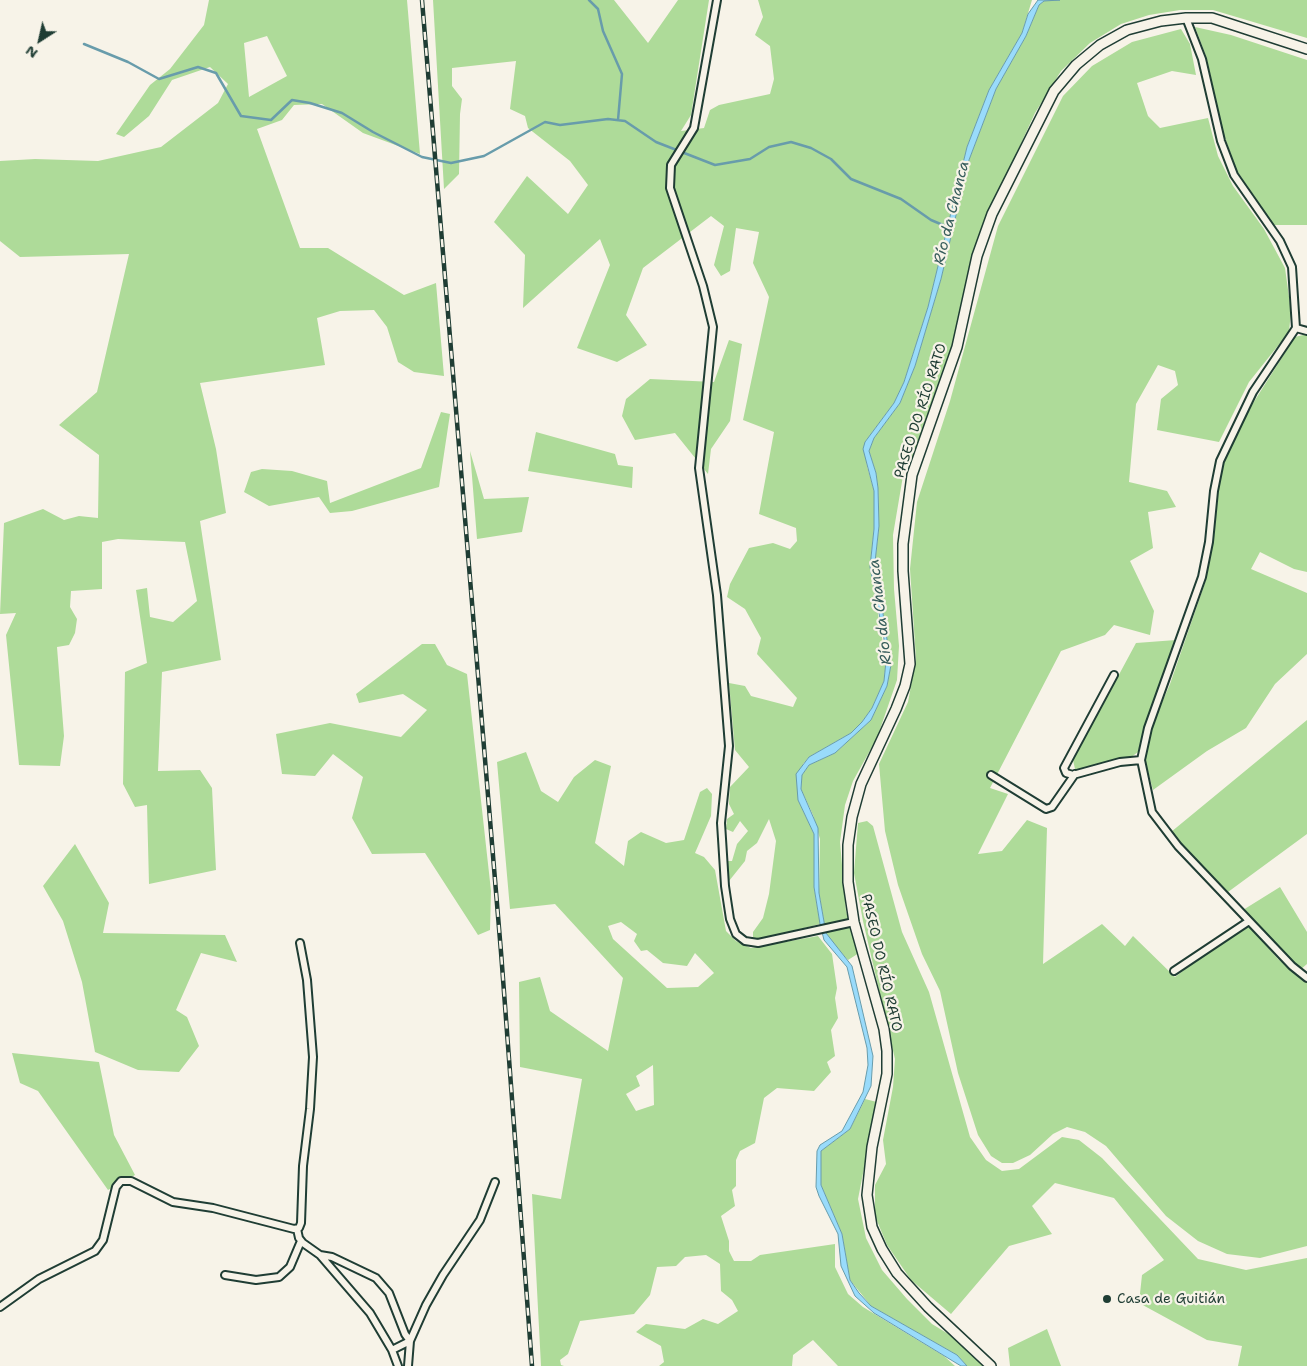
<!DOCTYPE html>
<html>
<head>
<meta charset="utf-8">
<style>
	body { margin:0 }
	#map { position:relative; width:1307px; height:1366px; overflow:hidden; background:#f7f3e8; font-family:"Shantell Sans",sans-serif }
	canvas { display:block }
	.north { position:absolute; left:15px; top:15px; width:50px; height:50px; -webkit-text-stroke:4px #f7f3e8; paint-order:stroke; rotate:215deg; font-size:14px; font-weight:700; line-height:20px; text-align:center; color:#1f3d34 }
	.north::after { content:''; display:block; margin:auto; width:18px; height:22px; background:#1f3d34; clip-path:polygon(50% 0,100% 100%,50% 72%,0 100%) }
</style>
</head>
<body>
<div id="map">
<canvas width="1307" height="1366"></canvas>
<div class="north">N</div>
</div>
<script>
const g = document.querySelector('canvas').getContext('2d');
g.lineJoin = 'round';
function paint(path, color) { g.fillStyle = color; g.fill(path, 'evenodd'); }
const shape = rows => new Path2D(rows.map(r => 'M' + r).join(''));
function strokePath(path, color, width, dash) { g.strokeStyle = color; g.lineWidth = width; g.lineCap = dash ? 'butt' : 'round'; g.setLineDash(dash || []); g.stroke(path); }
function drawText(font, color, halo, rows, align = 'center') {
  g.font = font + ' "Shantell Sans",sans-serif'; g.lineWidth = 4.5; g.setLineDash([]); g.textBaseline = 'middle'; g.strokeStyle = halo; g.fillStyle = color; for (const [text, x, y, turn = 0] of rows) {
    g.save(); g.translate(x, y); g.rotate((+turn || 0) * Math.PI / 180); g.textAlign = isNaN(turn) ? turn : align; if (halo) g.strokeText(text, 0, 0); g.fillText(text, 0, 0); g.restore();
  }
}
const green = shape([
	[209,0,407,0,420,154,363,133,322,104,294,105,282,120,257,129,300,248,328,248,404,295,436,283,444,376,414,372,398,362,387,327,374,310,340,311,317,318,325,365,200,383,216,449,226,513,200,521,221,660,162,672,158,771,200,770,212,788,216,870,149,884,147,805,135,807,123,784,125,672,147,663,136,590,147,588,150,617,173,622,197,601,185,542,118,539,102,542,102,589,71,591,70,607,77,619,75,633,69,645,57,647,64,736,60,766,19,765,6,635,16,613,0,614,4,523,43,509,64,520,79,516,98,518,99,455,59,425,97,392,129,254,20,257,0,241,0,161,35,159,98,161,161,147,218,103,228,84,210,67,172,80,149,116,124,137,116,134,150,85,170,69,204,25],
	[267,36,287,76,249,97,244,43],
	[433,0,614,0,648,43,678,0,709,0,691,115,681,131,704,128,710,110,719,105,770,94,774,79,770,46,755,35,763,17,758,0,1032,0,1022,33,989,90,967,147,928,307,904,382,894,403,865,442,867,466,874,491,874,529,870,567,886,661,884,681,872,708,862,722,851,733,809,757,803,764,798,800,814,834,814,887,820,924,753,941,753,932,763,918,769,894,776,841,769,819,757,843,747,851,745,861,729,881,727,861,732,861,737,844,748,831,740,821,733,832,726,829,727,819,734,814,729,804,730,787,749,767,735,750,729,683,745,686,751,696,793,707,797,698,757,654,761,638,745,609,727,597,730,584,749,548,773,543,790,549,797,541,796,528,759,514,774,432,743,420,769,297,753,263,759,232,736,228,730,271,721,276,714,265,724,226,711,216,643,268,626,315,647,345,617,362,577,348,610,265,600,239,523,308,525,255,494,222,527,176,568,214,588,185,570,161,528,128,525,116,510,109,516,61,452,68,452,86,462,99,460,114,459,174,444,189],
	[1059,0,1307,0,1307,38,1213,10,1180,10,1149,15,1121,24,1090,43,1061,71,1035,113,978,237,949,358,911,462,905,464,893,535,894,589,899,646,897,680,877,738,853,781,845,805,840,842,846,911,859,953,848,960,833,944,826,933,819,893,820,839,813,815,801,789,802,775,809,765,835,753,871,720,887,686,891,665,875,562,879,526,878,488,876,473,869,451,874,438,900,403,915,366,941,279,969,160,996,89,1026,36,1039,5,1044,1],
	[1195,27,1231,35,1307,60,1307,225,1274,225,1237,171,1224,135,1206,56],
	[1181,29,1190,44,1196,75,1172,71,1137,83,1148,116,1160,128,1208,118,1218,156,1233,186,1264,229,1285,268,1291,311,1289,332,1249,382,1219,442,1157,430,1161,399,1178,385,1175,371,1158,365,1136,404,1129,482,1167,491,1176,507,1148,512,1153,548,1130,561,1154,611,1150,635,1114,625,1105,635,1061,651,990,788,1008,794,978,854,1002,851,1027,820,1047,828,1043,964,1102,924,1125,946,1133,936,1175,977,1214,947,1249,926,1278,959,1307,981,1307,1246,1260,1258,1227,1254,1198,1241,1166,1216,1106,1146,1085,1132,1067,1127,1053,1134,1030,1155,1013,1163,1002,1163,991,1156,978,1135,958,1073,940,991,922,954,898,885,885,831,879,764,908,702,916,659,910,569,917,502,950,401,998,226,1063,96,1092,66,1132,42],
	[1307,334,1307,572,1294,569,1260,552,1251,569,1307,593,1307,654,1275,684,1246,728,1207,751,1153,790,1142,749,1170,684,1206,580,1214,536,1220,473,1236,430,1295,337],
	[729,340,742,344,730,421,711,449,708,474,675,433,635,440,622,416,626,399,650,379,714,382],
	[441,412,450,414,439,487,352,511,330,513,319,497,269,506,244,492,251,472,262,469,292,471,327,481,330,503,421,468],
	[536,432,615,454,618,465,633,467,632,488,528,471],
	[470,451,484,499,529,497,522,532,477,539],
	[1176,640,1147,720,1138,752,1130,758,1101,763,1081,770,1075,769,1073,760,1136,643],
	[422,644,435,644,447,665,467,674,491,891,490,930,478,935,425,853,372,854,352,818,363,777,333,754,315,776,282,774,276,734,330,723,401,737,427,710,403,694,359,703,356,694],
	[1307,720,1307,834,1228,892,1171,832],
	[526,752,541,791,558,802,574,777,595,760,611,766,595,843,624,866,628,841,641,832,666,843,684,840,700,792,707,788,712,794,711,816,695,853,704,857,715,870,726,931,736,941,751,948,818,936,832,954,837,988,835,998,838,1018,831,1030,835,1056,827,1062,831,1072,814,1091,777,1088,764,1098,755,1143,740,1151,736,1160,736,1186,732,1190,735,1206,721,1216,729,1241,729,1251,734,1261,751,1261,760,1255,835,1244,835,1267,848,1294,863,1307,944,1356,955,1366,838,1366,813,1340,793,1355,792,1366,659,1366,664,1362,661,1346,636,1332,646,1324,685,1329,703,1319,718,1324,738,1311,732,1300,721,1291,720,1264,706,1255,685,1257,676,1266,657,1267,650,1295,634,1314,580,1321,568,1354,560,1360,561,1365,564,1366,541,1366,532,1194,561,1199,582,1079,520,1067,519,982,540,977,550,1011,608,1051,623,978,555,904,510,909,497,762],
	[621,922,637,934,634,941,641,951,647,950,663,963,687,966,695,953,714,973,698,987,667,988,613,939,608,926],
	[653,1065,654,1105,636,1111,626,1094,640,1086,636,1076],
	[867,821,873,826,902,932,929,992,970,1137,986,1160,1002,1171,1019,1169,1062,1137,1079,1140,1102,1158,1198,1259,1246,1270,1307,1258,1307,1366,1238,1366,1242,1346,1207,1340,1139,1303,1142,1275,1164,1260,1114,1198,1055,1183,1032,1206,1052,1234,1009,1246,951,1314,911,1280,887,1245,875,1216,875,1185,886,1164,883,1140,893,1087,895,1059,863,921,854,873,858,823],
	[75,844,109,903,103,933,225,935,237,962,201,953,176,1010,187,1017,199,1046,179,1072,138,1070,95,1052,82,982,63,921,43,886],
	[1280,887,1307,932,1307,964,1300,970,1281,953,1243,910],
	[12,1053,99,1062,114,1135,135,1175,108,1190,38,1091,20,1083],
	[865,1099,877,1102,858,1199,866,1238,882,1270,907,1299,932,1324,950,1335,983,1366,967,1366,957,1355,871,1306,850,1280,842,1234,821,1185,821,1151,850,1129],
	[1047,1329,1061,1366,1010,1366,1008,1348]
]);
const water = shape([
	[1038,0,1060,0,1044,1,1039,5,1026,36,996,89,969,160,941,279,915,366,900,403,874,438,869,451,876,473,878,488,879,526,875,562,891,665,887,686,871,720,835,753,809,765,802,775,801,789,818,828,819,893,826,933,852,966,873,1056,871,1086,850,1129,821,1151,821,1185,842,1234,850,1280,859,1293,871,1306,957,1355,967,1366,961,1366,874,1313,855,1296,841,1266,838,1234,819,1196,816,1187,817,1151,820,1145,842,1131,863,1092,868,1065,867,1048,847,967,824,940,820,924,814,887,814,834,798,800,796,774,809,757,851,733,862,722,872,708,884,681,886,661,884,639,870,567,874,529,874,491,863,449,865,442,894,403,904,382,928,307,967,147,989,90,1022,33,1028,14,1038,0]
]);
const stream = shape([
	[589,0,598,9,603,31,622,74,618,120],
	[84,44,128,62,159,79,198,67,216,73,241,116,271,120,292,100,310,103,342,113,373,132,422,157,451,163,484,156,545,122,560,125,608,119,625,121,656,142,715,165,750,159,769,147,791,142,811,148,831,159,851,179,901,199,931,220,950,228]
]);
const street = shape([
	[717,0,694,128,671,165,670,188,703,286,713,327,699,468,717,595,729,746,721,823,725,886,730,919,736,934,745,941,758,943,854,922],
	[1186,18,1202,59,1221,141,1234,175,1280,241,1292,267,1296,328,1253,392,1220,461,1214,491,1209,542,1202,577,1148,728,1141,760,1152,812,1178,846,1292,966,1307,978],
	[1296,328,1307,331],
	[1114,675,1064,768,1066,773,1073,775,1120,762,1141,760],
	[991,775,1046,809,1052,807,1075,774],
	[1174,971,1249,921],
	[297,1229,299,1238,303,1243,320,1255,370,1313,392,1350,398,1366],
	[320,1255,332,1257,376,1278,389,1293,405,1334,410,1341,392,1350],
	[225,1275,256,1280,279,1277,290,1267,301,1241],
	[0,1307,39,1279,95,1251,103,1240,116,1187,121,1181,131,1181,173,1202,213,1208,294,1229,299,1228,301,1223,303,1166,310,1109,313,1057,307,980,300,943],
	[408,1366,410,1341,426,1305,443,1275,480,1220,495,1182]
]);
const secondary = shape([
	[991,1366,928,1307,897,1273,882,1249,872,1227,867,1195,872,1147,887,1074,887,1051,884,1029,854,922,848,882,848,845,852,817,861,784,896,709,905,686,910,664,903,571,903,544,912,475,957,347,977,256,992,214,1054,91,1076,65,1100,45,1127,30,1161,21,1186,18,1212,18,1307,49]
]);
const rail = shape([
	[422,0,501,952,532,1366]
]);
const markers = [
	[1107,1299,5,"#1f3d34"]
];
const streetNames = [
	["PASEO DO RÍO RATO",921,411,-72],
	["PASEO DO RÍO RATO",881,963,77]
];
const poiNames = [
	["Casa de Guitián",1117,1299]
];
const waterNames = [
	["Río da Chanca",952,213,-76],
	["Río da Chanca",881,612,-97]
];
paint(green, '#aedb99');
paint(water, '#99dbfb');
strokePath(water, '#689cab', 1);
strokePath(stream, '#689cab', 2.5);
strokePath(street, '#1f3d34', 10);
strokePath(secondary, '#1f3d34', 12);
strokePath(street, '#f7f3e8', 6);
strokePath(secondary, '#f7f3e8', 9);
strokePath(rail, '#1f3d34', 4.5);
strokePath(rail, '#f7f3e8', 2.5, [8]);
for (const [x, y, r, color] of markers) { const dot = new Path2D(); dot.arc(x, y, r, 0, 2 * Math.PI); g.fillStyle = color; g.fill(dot); strokePath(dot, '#f7f3e8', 2); }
drawText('14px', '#1f3d34', '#f7f3e8', streetNames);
drawText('14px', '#1f3d34', '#f7f3e8', poiNames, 'left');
drawText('italic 15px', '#375d5c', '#f7f3e8', waterNames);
</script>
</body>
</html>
